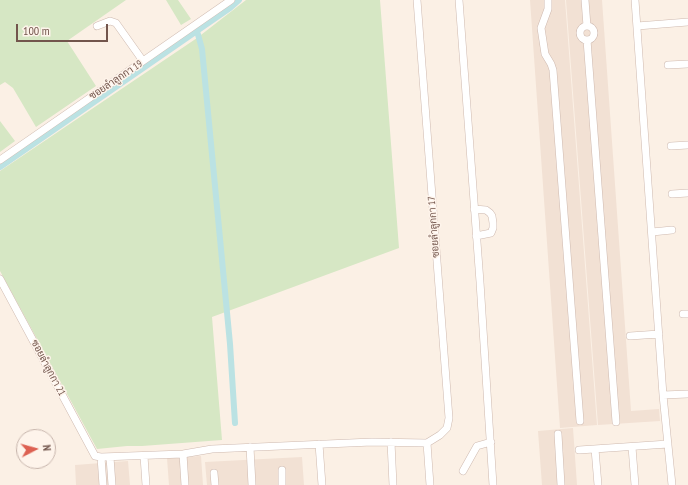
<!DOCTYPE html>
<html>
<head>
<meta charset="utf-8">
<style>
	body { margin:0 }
	#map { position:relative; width:688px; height:485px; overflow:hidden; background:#fbf0e5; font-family:"PT Sans Narrow",sans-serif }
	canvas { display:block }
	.north { position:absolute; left:16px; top:429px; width:40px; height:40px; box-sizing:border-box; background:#fef4eb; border:1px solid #c6b4ab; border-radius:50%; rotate:84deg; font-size:11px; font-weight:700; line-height:16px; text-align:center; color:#72554c }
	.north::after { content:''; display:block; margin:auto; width:14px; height:18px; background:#dd6152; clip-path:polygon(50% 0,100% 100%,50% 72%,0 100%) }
	.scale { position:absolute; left:16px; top:24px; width:92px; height:18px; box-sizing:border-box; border:2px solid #72554c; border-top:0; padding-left:5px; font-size:12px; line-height:14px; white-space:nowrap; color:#72554c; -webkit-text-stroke:3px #fef4eb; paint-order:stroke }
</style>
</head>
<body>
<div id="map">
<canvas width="688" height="485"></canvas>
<div class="north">N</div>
<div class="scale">100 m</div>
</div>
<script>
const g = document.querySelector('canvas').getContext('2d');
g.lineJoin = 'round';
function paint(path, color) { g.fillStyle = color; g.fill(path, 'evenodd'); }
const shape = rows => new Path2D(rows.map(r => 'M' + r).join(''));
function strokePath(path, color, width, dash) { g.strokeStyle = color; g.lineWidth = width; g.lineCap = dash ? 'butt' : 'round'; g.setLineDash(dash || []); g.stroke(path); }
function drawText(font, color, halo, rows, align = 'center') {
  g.font = font + ' "PT Sans Narrow",Sarabun,sans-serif'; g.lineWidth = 3; g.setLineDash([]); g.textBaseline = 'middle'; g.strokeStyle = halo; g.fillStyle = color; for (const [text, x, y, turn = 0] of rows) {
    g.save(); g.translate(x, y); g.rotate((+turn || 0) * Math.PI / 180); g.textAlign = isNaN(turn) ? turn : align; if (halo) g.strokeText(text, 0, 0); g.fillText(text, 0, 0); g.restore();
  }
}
const residential = shape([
	[530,0,565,0,597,425,560,428],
	[566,0,602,0,631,411,659,409,660,421,598,425],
	[573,428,577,485,542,485,538,431],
	[201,456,203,485,169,485,167,458],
	[302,457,304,485,207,485,205,462],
	[128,461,130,485,76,485,75,465]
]);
const green = shape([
	[0,0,126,0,67,41,96,86,36,127,13,88,5,82,0,85],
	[166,0,178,0,191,19,181,25],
	[246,0,380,0,399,248,212,317,222,440,142,446,127,446,97,449,0,271,0,171,197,38],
	[0,121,15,141,0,152]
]);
const canal = shape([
	[197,31,202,49,230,344,235,423],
	[0,167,230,8,239,0]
]);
const minor = shape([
	[417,0,449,418,447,428,440,435,427,443],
	[459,0,480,282,493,485],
	[548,0,548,9,541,28,545,54,551,64,553,70,580,421],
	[585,0,587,26],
	[635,0,663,395,672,485],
	[97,26,110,21,116,23,143,61],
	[637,26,688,22],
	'580 33a7 7 0 1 1 14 0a7 7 0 1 1-14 0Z',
	[587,40,616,422],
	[668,65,688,64],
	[671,146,688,145],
	[0,160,231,0],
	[672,194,688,193],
	[474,209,486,210,490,213,492,216,493,223,493,228,491,233,476,236],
	[652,232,672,230],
	[0,279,95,456,101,457,183,454,212,449,372,442,427,443],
	[683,314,688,314],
	[630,336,659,334],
	[663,395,688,394],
	[558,434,561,485],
	[391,442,393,485],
	[427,443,430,485],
	[319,444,322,485],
	[250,447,252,485],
	[632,447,635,485],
	[595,449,598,485],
	[579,450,668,444],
	[183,454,185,485],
	[144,456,146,485],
	[101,457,103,485],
	[110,457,112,485],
	[282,470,282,485],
	[463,471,477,446,491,442],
	[214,473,215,485]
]);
const streetNames = [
	["ซอยลำลูกกา 19",116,80,-34],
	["ซอยลำลูกกา 17",434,227,-94],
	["ซอยลำลูกกา 21",48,368,62]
];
paint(residential, '#f2e1d4');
paint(green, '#d6e7c4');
strokePath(canal, '#bbe2e3', 6);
strokePath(minor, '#ceb9af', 8);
strokePath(minor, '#fff', 7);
drawText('10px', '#72554c', '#fef4eb', streetNames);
</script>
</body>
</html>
